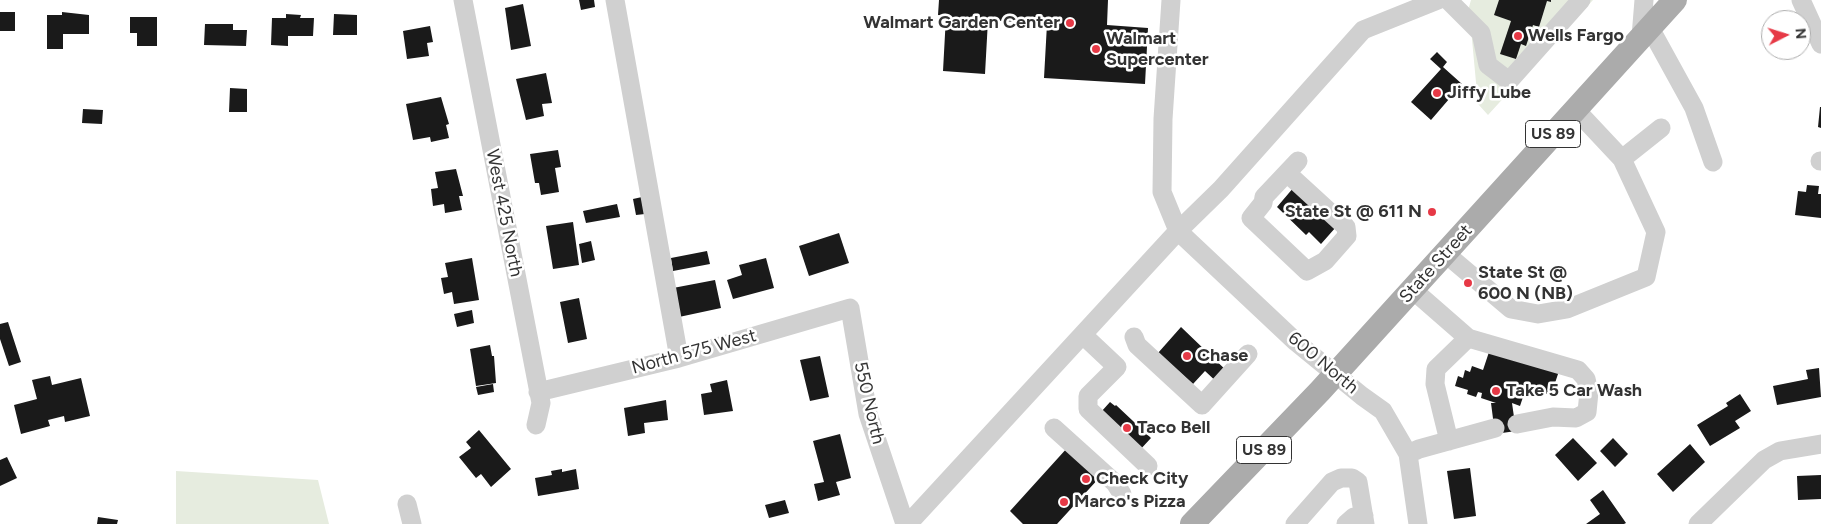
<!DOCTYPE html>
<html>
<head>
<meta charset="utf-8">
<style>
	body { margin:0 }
	#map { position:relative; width:1821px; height:524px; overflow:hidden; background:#fff; font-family:Figtree,sans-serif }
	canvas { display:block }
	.north { position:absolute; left:1761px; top:10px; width:50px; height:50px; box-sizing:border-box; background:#fff; border:1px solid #adadad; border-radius:50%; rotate:85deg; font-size:14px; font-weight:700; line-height:20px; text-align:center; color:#333 }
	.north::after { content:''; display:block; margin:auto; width:18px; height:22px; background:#e63946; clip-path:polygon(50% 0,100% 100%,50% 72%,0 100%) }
</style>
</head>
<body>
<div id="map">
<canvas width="1821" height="524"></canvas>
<div class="north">N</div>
</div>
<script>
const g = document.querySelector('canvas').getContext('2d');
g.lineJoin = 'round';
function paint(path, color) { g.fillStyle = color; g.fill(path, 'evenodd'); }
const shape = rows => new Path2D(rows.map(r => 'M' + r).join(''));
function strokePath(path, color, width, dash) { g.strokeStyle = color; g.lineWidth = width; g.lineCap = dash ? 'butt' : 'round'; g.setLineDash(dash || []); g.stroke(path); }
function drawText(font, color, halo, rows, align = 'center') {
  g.font = font + ' Figtree,sans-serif'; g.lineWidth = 5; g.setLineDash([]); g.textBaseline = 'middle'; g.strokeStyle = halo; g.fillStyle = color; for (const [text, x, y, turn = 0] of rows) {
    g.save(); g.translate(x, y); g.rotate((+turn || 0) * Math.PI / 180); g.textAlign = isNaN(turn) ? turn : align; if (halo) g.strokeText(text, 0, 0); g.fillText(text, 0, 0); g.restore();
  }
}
const green = shape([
	[1471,0,1593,0,1488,115,1478,104,1469,7],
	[176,471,318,480,329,524,176,524]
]);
const building = shape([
	[579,0,594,0,595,7,581,10],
	[939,0,1108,0,1107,25,1148,28,1145,84,1044,78,1047,24,988,20,985,74,943,71,946,16,938,15],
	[1499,0,1551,0,1551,2,1547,1,1539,27,1533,25,1526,46,1521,44,1516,59,1500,54,1511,21,1494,15],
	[523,4,531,46,511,50,505,8],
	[0,12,15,12,15,31,0,31],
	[62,12,89,15,89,34,63,34,63,49,47,49,47,15,62,15],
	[286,14,301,15,300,18,314,18,313,36,288,36,288,46,271,45,272,18,286,18],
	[334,14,357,15,357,35,333,35],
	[130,17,157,17,157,46,137,46,137,33,130,33],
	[205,24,233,24,233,30,247,30,246,46,204,45],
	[430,26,433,42,427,43,429,56,407,59,403,31],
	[1437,52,1447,62,1443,67,1462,84,1431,120,1411,102,1441,69,1430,59],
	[546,73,552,103,542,104,544,116,526,120,516,79],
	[230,88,247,89,247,112,229,112],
	[441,97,449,124,446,125,449,138,431,142,430,137,413,140,406,104],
	[1820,107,1821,107,1821,128,1818,127],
	[83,109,103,110,102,124,82,123],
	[558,150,561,167,555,168,559,192,541,195,539,183,535,183,530,154],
	[456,169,463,196,459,196,462,210,445,213,444,204,433,206,431,189,438,188,435,172],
	[1807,185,1819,186,1818,194,1821,194,1821,218,1795,215,1798,191,1806,192],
	[1294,187,1336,227,1321,244,1309,232,1306,235,1277,207],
	[642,197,645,214,636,215,633,199],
	[617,204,620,217,586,223,583,211],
	[573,222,579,265,553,269,546,226],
	[839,233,849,263,809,276,799,246],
	[591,241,595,260,582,263,579,244],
	[707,251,710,264,673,271,671,258],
	[472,258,479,300,454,304,452,292,444,294,441,278,448,277,445,263],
	[766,258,774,288,733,299,727,280,742,275,739,265],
	[715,280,721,308,679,317,673,288],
	[579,298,587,339,568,343,560,302],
	[472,310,474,323,457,327,454,314],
	[8,322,21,362,9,366,0,339,0,324],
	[1181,327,1230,374,1220,385,1205,371,1193,384,1158,353],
	[490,345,492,356,494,356,496,383,476,386,470,349],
	[1490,349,1559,371,1551,395,1526,388,1520,406,1512,403,1516,431,1495,434,1491,403,1496,403,1481,398,1482,393,1478,392,1476,397,1467,394,1468,390,1455,386,1458,376,1463,378,1465,370,1470,372,1472,366,1483,370],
	[820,356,829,397,810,401,800,360],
	[1819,368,1821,397,1777,405,1773,386,1808,379,1806,370],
	[50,376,52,385,81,378,90,416,65,422,64,416,48,420,50,426,21,434,14,405,37,399,32,380],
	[727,380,733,411,704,415,701,394,712,392,710,384],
	[493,384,494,392,478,395,476,387],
	[1740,394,1751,411,1735,421,1740,428,1710,446,1697,425,1728,406,1726,403],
	[666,400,668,420,644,423,645,433,628,436,624,408],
	[1110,402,1115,406,1116,405,1151,438,1138,452,1101,412],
	[479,430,511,469,491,487,481,474,476,478,459,457,471,448,466,442],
	[840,434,851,478,836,482,840,495,818,501,814,484,824,482,813,441],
	[1573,438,1597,463,1578,481,1555,455],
	[1613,438,1628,454,1615,467,1600,451],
	[1690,444,1705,462,1673,492,1657,474],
	[1068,447,1100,477,1057,524,1023,524,1010,511],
	[7,457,17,478,0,486,0,460],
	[1470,468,1476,516,1454,519,1447,471],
	[562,469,562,472,576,469,579,489,538,496,535,478,552,475,551,471],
	[1821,475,1821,499,1798,500,1797,476],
	[1603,490,1626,523,1624,524,1586,524,1600,514,1590,500],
	[785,500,789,513,769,518,765,505],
	[98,517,118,520,117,524,97,524]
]);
const minor = shape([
	[463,0,541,403,536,425],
	[615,0,679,358],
	[1171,0,1163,119,1162,192,1178,231,1296,342,1362,396,1383,411,1408,454,1418,524],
	[1448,0,1481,33,1488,65,1509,81,1581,0],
	[1801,0,1821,44],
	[1650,28,1694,108,1713,162],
	[1641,37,1644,0],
	[1576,110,1622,159,1661,128],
	[1820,161,1821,161],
	[1287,173,1346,227,1347,236,1325,261,1307,271,1251,218,1263,203,1264,197,1298,161],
	[1446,254,1511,309,1538,314,1567,309,1646,277,1656,232,1622,159],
	[1413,290,1468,338,1578,370,1586,379,1589,392,1587,412,1576,418,1553,417,1517,424],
	[1083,335,1117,367,1088,396,1088,409,1148,466],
	[1134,337,1137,345,1202,405,1248,354],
	[538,392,679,358,850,308,868,414,905,524],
	[1054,428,1115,483,1122,494],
	[1449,441,1435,384,1436,369,1468,338],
	[1408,454,1419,449,1495,428],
	[407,504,412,524],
	[908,524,1178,231,1221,189,1363,30,1438,0],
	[1295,524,1332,482,1341,478,1352,478,1358,482,1365,524],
	[1346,524,1354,517,1364,516],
	[1698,524,1764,460,1780,451,1821,444]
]);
const major = shape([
	[1192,524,1320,391,1675,0]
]);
const markers = [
	[1070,23,5,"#e63946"],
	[1518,36,5,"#e63946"],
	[1096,49,5,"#e63946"],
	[1437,93,5,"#e63946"],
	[1432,212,5,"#e63946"],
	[1468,283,5,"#e63946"],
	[1187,356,5,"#e63946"],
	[1496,391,5,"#e63946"],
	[1127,428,5,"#e63946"],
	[1086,479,5,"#e63946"],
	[1064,502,5,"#e63946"]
];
const shields = [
	[1553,134,55],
	[1264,450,55]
];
const shieldNames = [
	["US 89",1553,134],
	["US 89",1264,450]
];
const poiNames = [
	["Walmart Garden Center",1060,23,"right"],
	["Wells Fargo",1528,36],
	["Walmart",1106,39],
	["Supercenter",1106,60],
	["Jiffy Lube",1447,93],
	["State St @ 611 N",1422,212,"right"],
	["State St @",1478,273],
	["600 N (NB)",1478,294],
	["Chase",1197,356],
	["Take 5 Car Wash",1506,391],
	["Taco Bell",1137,428],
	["Check City",1096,479],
	["Marco's Pizza",1074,502]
];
const streetNames = [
	["West 425 North",504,213,79],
	["State Street",1436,264,-48],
	["North 575 West",694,352,-15],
	["600 North",1323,363,40],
	["550 North",869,403,77]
];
paint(green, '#e6ecdf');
paint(building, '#1a1a1a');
strokePath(minor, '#d0d0d0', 19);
strokePath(major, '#ababab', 24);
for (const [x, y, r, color] of markers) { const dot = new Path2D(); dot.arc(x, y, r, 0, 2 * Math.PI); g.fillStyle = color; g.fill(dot); strokePath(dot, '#fff', 2); }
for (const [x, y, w] of shields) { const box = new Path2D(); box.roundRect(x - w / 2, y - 13.5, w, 27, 4); g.fillStyle = '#fff'; g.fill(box); strokePath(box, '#333', 1); }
drawText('bold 16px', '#333', null, shieldNames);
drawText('bold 18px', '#333', '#fff', poiNames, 'left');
drawText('18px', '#333', '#fff', streetNames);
</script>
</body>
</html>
